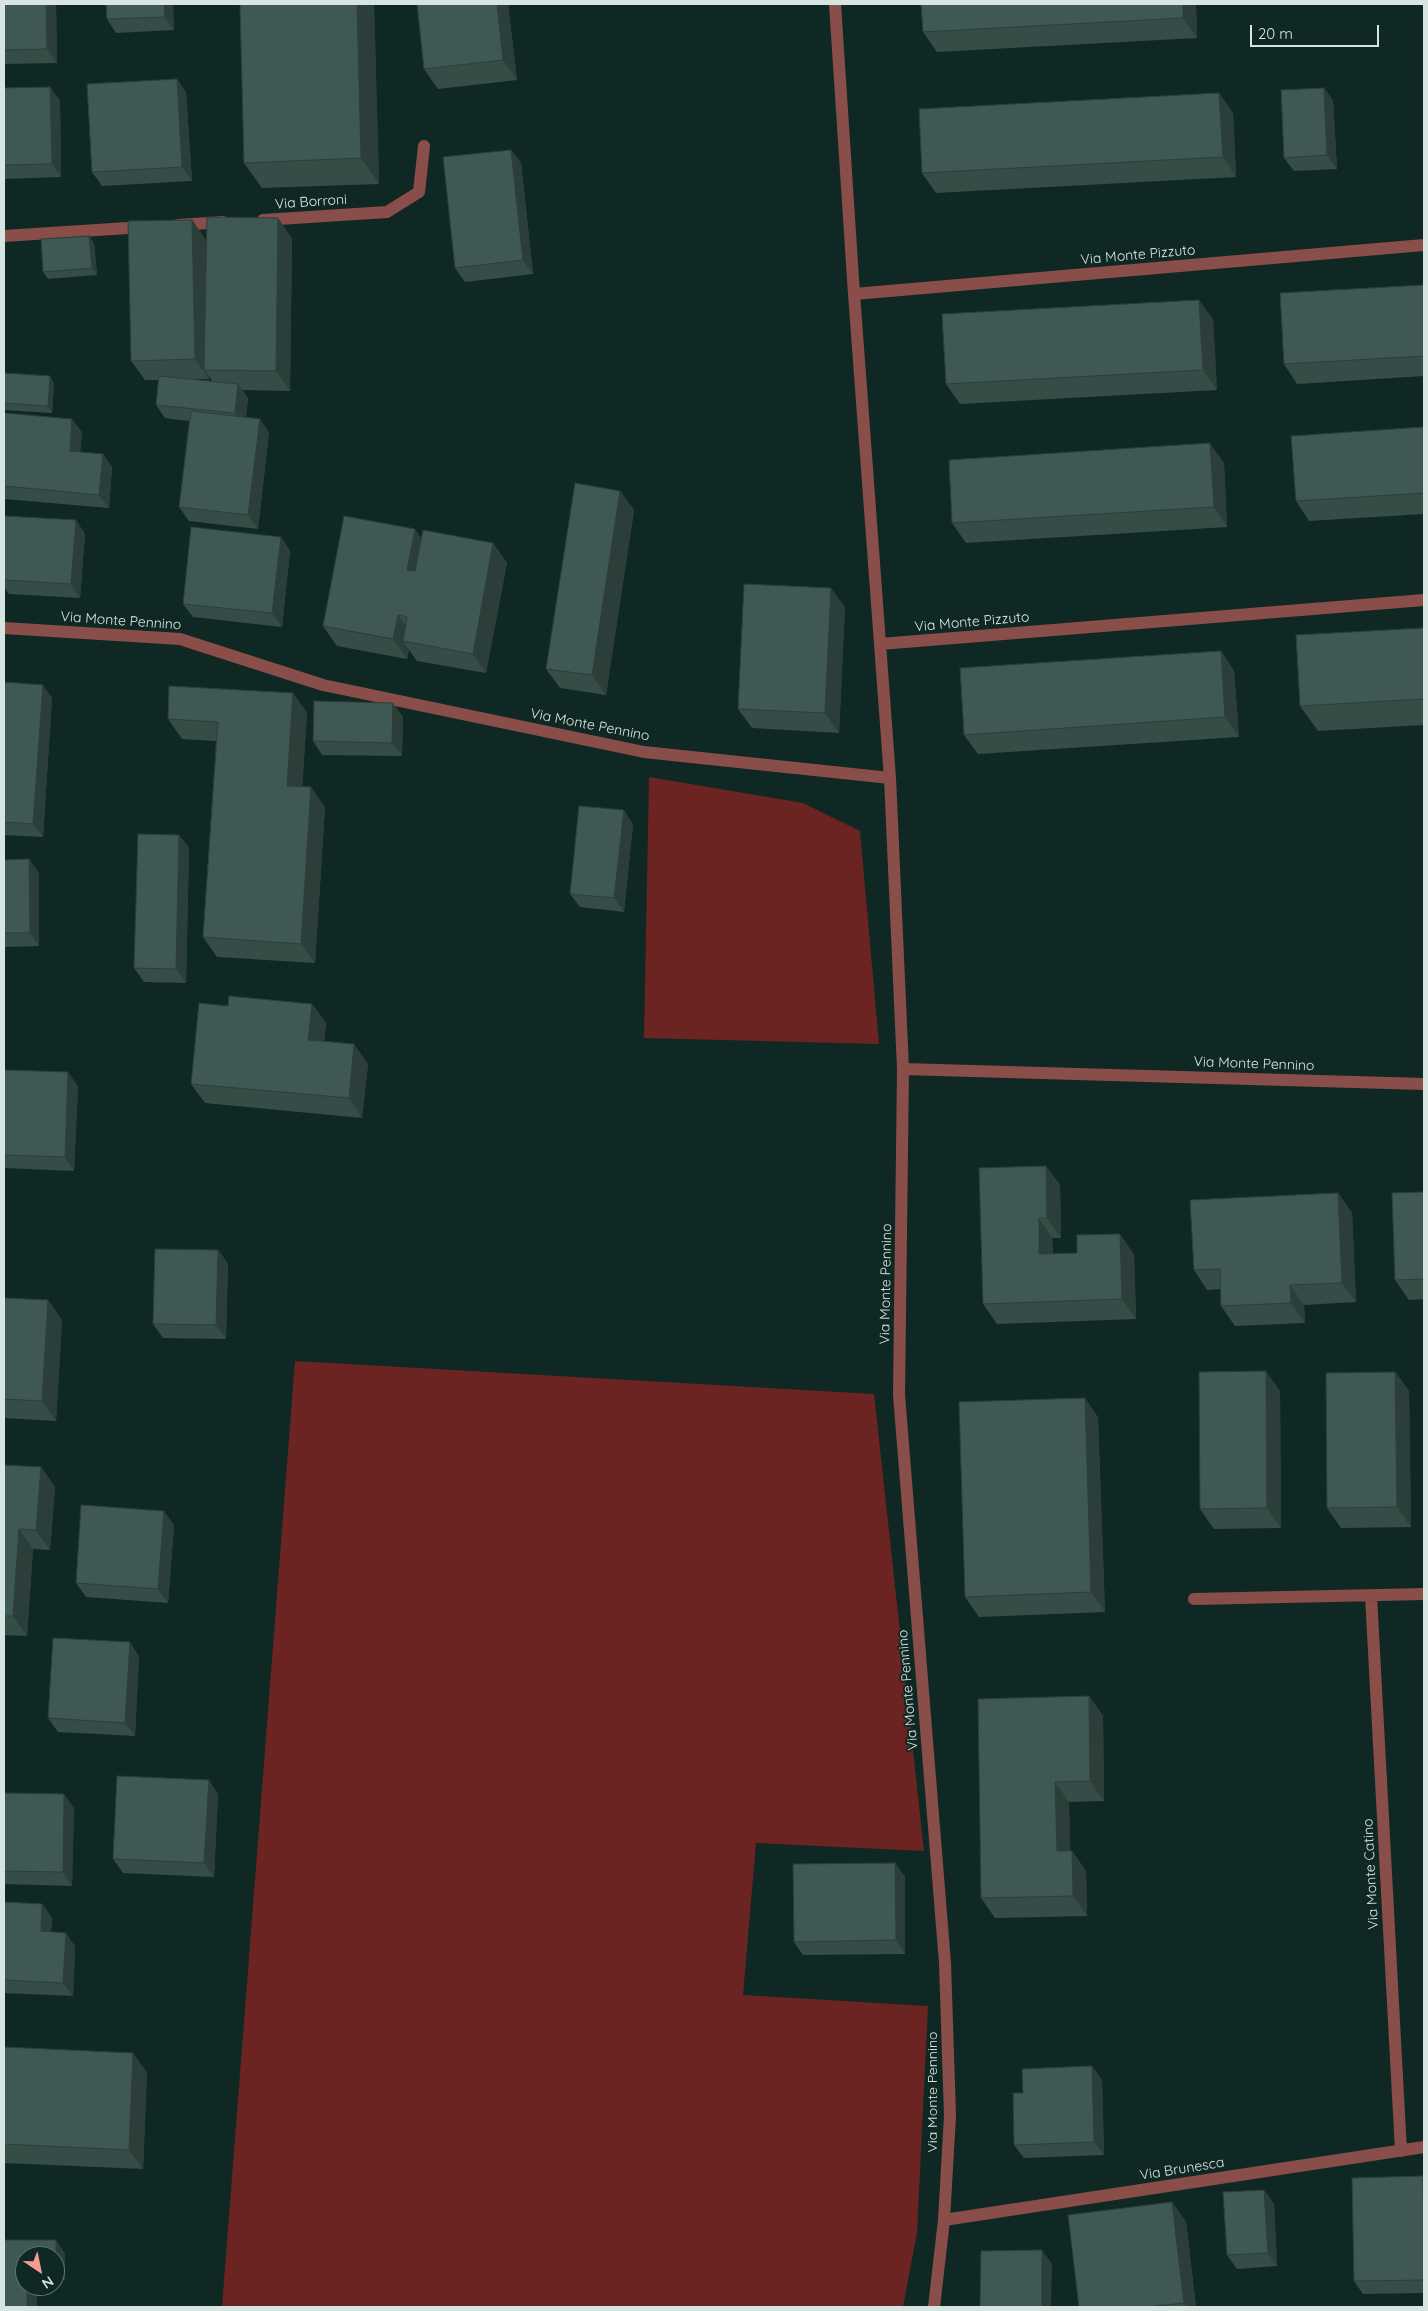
<!DOCTYPE html>
<html>
<head>
<meta charset="utf-8">
<style>
	body { margin:0 }
	#map { position:relative; width:1428px; height:2311px; overflow:hidden; background:#102823; font-family:Quicksand,sans-serif }
	canvas { display:block }
	.frame { position:absolute; inset:0; border:5px solid #d7e5e2; pointer-events:none }
	.north { position:absolute; left:15px; top:2246px; width:50px; height:50px; box-sizing:border-box; background:#102823; border:1px solid #60746f; border-radius:50%; rotate:146deg; font-size:14px; font-weight:700; line-height:20px; text-align:center; color:#d7e5e2 }
	.north::after { content:''; display:block; margin:auto; width:18px; height:22px; background:#f59c95; clip-path:polygon(50% 0,100% 100%,50% 72%,0 100%) }
	.scale { position:absolute; left:1250px; top:25px; width:129px; height:22px; box-sizing:border-box; border:2px solid #d7e5e2; border-top:0; padding-left:6px; font-size:15px; line-height:18px; white-space:nowrap; color:#d7e5e2; -webkit-text-stroke:4px #102823; paint-order:stroke }
</style>
</head>
<body>
<div id="map">
<canvas width="1428" height="2311"></canvas>
<div class="frame"></div>
<div class="north">N</div>
<div class="scale">20 m</div>
</div>
<script>
const g = document.querySelector('canvas').getContext('2d');
g.lineJoin = 'round';
function paint(path, color) { g.fillStyle = color; g.fill(path, 'evenodd'); }
const shape = rows => new Path2D(rows.map(r => 'M' + r).join(''));
function strokePath(path, color, width, dash) { g.strokeStyle = color; g.lineWidth = width; g.lineCap = dash ? 'butt' : 'round'; g.setLineDash(dash || []); g.stroke(path); }
function drawText(font, color, halo, rows, align = 'center') {
  g.font = font + ' Quicksand,sans-serif'; g.lineWidth = 4; g.setLineDash([]); g.textBaseline = 'middle'; g.strokeStyle = halo; g.fillStyle = color; for (const [text, x, y, turn = 0] of rows) {
    g.save(); g.translate(x, y); g.rotate((+turn || 0) * Math.PI / 180); g.textAlign = isNaN(turn) ? turn : align; if (halo) g.strokeText(text, 0, 0); g.fillText(text, 0, 0); g.restore();
  }
}
const green = shape([
	[649,777,803,803,860,831,879,1044,644,1038],
	[295,1361,874,1394,924,1851,756,1843,743,1995,928,2006,917,2233,903,2307,222,2307]
]);
const minor = shape([
	[835,4,854,294,890,778],
	[263,220,387,212,419,192,424,146],
	[178,225,223,222],
	[4,236,143,227],
	[854,294,1424,245],
	[4,628,180,639,323,685,644,752,890,778,903,1069,899,1395,945,1963,950,2116,944,2220,934,2307],
	[880,644,1424,600],
	[903,1069,1424,1084],
	[1371,1596,1401,2151],
	[1194,1599,1424,1594],
	[944,2220,1424,2147]
]);
const wall = shape([
	[4,4,56,4,57,63,4,64],
	[106,4,173,4,174,30,116,33,107,19],
	[240,4,374,4,379,184,262,188,244,163],
	[508,4,517,80,438,89,424,69],
	[1196,4,1197,38,937,52,923,32],
	[177,79,186,92,192,181,102,186,92,172],
	[50,87,60,101,61,177,4,179,4,88],
	[1324,88,1333,101,1337,169,1294,171,1284,158],
	[1219,93,1233,113,1236,177,936,193,922,173],
	[511,150,521,163,533,274,465,282,455,268],
	[192,220,206,240,206,258,292,238,290,391,242,390,248,398,246,417,269,432,258,529,189,521,179,507,189,421,165,418,156,405,158,380,145,380,131,361],
	[209,376,212,381,191,379,209,379],
	[94,243,97,275,48,279,43,272],
	[1424,285,1424,376,1297,384,1284,364],
	[1213,319,1217,390,960,404,946,384],
	[4,373,54,383,52,413,4,410],
	[4,413,82,432,80,452,103,454,112,467,109,508,4,499],
	[1424,427,1424,514,1309,521,1296,501],
	[1224,463,1227,527,966,543,952,523],
	[620,491,634,510,606,695,560,688,546,669],
	[4,516,76,520,85,534,80,598,9,594,4,587],
	[415,529,421,539,493,543,507,563,486,673,417,661,409,650,407,659,337,646,323,626],
	[281,537,290,551,282,627,193,617,183,604],
	[845,607,839,733,752,728,738,709],
	[1424,628,1424,725,1318,731,1300,706],
	[1221,651,1234,671,1239,737,978,754,964,735],
	[4,682,52,698,43,837,4,835],
	[293,693,307,713,302,787,325,807,315,963,217,957,203,937,216,741,182,739,168,719],
	[403,717,402,756,322,755,313,741],
	[633,824,624,912,580,907,570,894],
	[179,835,189,848,186,983,144,982,134,968],
	[29,859,39,873,39,946,4,947,4,860],
	[312,1004,326,1023,324,1041,368,1064,362,1118,205,1103,191,1084],
	[4,1070,78,1086,74,1171,4,1168],
	[1046,1166,1060,1185,1061,1238,1052,1238,1053,1254,1134,1254,1136,1319,997,1324,983,1304],
	[1424,1192,1424,1299,1409,1300,1395,1280],
	[1338,1193,1352,1213,1356,1302,1304,1305,1305,1323,1235,1326,1221,1306,1221,1289,1207,1290,1194,1270],
	[218,1250,228,1264,226,1339,163,1338,153,1324],
	[4,1298,48,1300,62,1320,56,1421,4,1418],
	[1395,1372,1409,1391,1411,1527,1341,1528,1327,1508],
	[1280,1391,1281,1528,1214,1529,1200,1509],
	[1098,1417,1105,1612,979,1617,965,1597],
	[4,1465,41,1467,55,1487,50,1550,33,1549,27,1636,4,1635],
	[174,1525,168,1603,86,1597,76,1583],
	[139,1656,135,1736,58,1732,48,1718],
	[1089,1696,1103,1716,1104,1801,1069,1802,1070,1851,1072,1851,1086,1871,1087,1916,995,1918,981,1898],
	[4,1793,74,1808,72,1886,4,1884],
	[218,1794,214,1877,123,1873,113,1859],
	[895,1863,905,1877,905,1954,803,1955,794,1942],
	[4,1902,42,1904,52,1918,51,1932,75,1946,73,1996,4,1993],
	[133,2053,147,2073,143,2169,4,2163,4,2144],
	[1092,2066,1102,2080,1104,2155,1024,2158,1014,2145],
	[1423,2176,1424,2178,1424,2293,1363,2294,1354,2281],
	[1264,2190,1274,2204,1277,2266,1237,2269,1227,2255],
	[1172,2202,1186,2222,1196,2307,1079,2307],
	[4,2240,56,2240,65,2254,65,2280,55,2280,55,2256,25,2256,25,2286,36,2286,37,2307,4,2307]
]);
const shadedWall = shape([
	[46,4,56,4,57,63,47,49],
	[164,4,173,4,174,30,165,17],
	[357,4,374,4,379,184,361,158],
	[497,4,508,4,517,80,503,60],
	[1183,4,1196,4,1197,38,1183,18],
	[177,79,186,92,192,181,182,167],
	[50,87,60,101,61,177,52,164],
	[1324,88,1333,101,1337,169,1327,155],
	[1219,93,1233,113,1236,177,1223,157],
	[511,150,521,163,533,274,523,260],
	[278,218,292,238,290,391,276,371],
	[192,220,206,240,209,370,204,370,209,376,209,379,195,359],
	[89,236,94,243,97,275,92,268],
	[1199,300,1213,319,1217,390,1203,370],
	[50,376,54,383,52,413,48,406],
	[238,384,248,398,245,426,235,413],
	[72,419,82,432,79,464,70,451],
	[260,419,269,432,258,529,248,515],
	[1210,443,1224,463,1227,527,1214,507],
	[103,454,112,467,109,508,99,495],
	[620,491,634,510,606,695,592,675],
	[76,520,85,534,80,598,71,584],
	[415,529,428,549,421,589,407,570],
	[281,537,290,551,282,627,272,613],
	[493,543,507,563,486,673,473,654],
	[831,588,845,607,839,733,825,713],
	[398,615,412,634,403,641,409,650,407,659,393,639],
	[1221,651,1234,671,1239,737,1225,717],
	[43,685,52,698,43,837,33,824],
	[293,693,307,713,301,806,287,786],
	[393,703,403,717,402,756,392,743],
	[311,787,325,807,315,963,301,944],
	[624,810,633,824,624,912,614,898],
	[179,835,189,848,186,983,176,969],
	[29,859,39,873,39,946,30,933],
	[312,1004,326,1023,322,1060,308,1040],
	[354,1044,368,1064,362,1118,349,1098],
	[68,1072,78,1086,74,1171,65,1157],
	[1046,1166,1060,1185,1061,1238,1047,1218],
	[1338,1193,1352,1213,1356,1302,1342,1283],
	[1039,1218,1052,1238,1053,1274,1039,1254],
	[1120,1234,1134,1254,1136,1319,1122,1299],
	[218,1250,228,1264,226,1339,216,1325],
	[1290,1285,1304,1305,1305,1323,1291,1303],
	[48,1300,62,1320,56,1421,42,1401],
	[1266,1371,1280,1391,1281,1528,1267,1508],
	[1395,1372,1409,1391,1411,1527,1397,1507],
	[1085,1398,1098,1417,1105,1612,1091,1592],
	[41,1467,55,1487,50,1550,36,1530],
	[164,1511,174,1525,168,1603,158,1589],
	[19,1529,33,1549,27,1636,13,1616],
	[130,1642,139,1656,135,1736,125,1723],
	[1089,1696,1103,1716,1104,1801,1090,1781],
	[209,1780,218,1794,214,1877,204,1863],
	[1055,1782,1069,1802,1071,1871,1057,1851],
	[64,1794,74,1808,72,1886,63,1872],
	[1072,1851,1086,1871,1087,1916,1073,1896],
	[895,1863,905,1877,905,1954,896,1940],
	[42,1904,52,1918,50,1945,41,1931],
	[66,1933,75,1946,73,1996,63,1983],
	[133,2053,147,2073,143,2169,129,2150],
	[1092,2066,1102,2080,1104,2155,1094,2142],
	[1423,2176,1424,2178,1424,2268],
	[1264,2190,1274,2204,1277,2266,1268,2253],
	[1172,2202,1186,2222,1196,2307,1187,2307,1184,2303],
	[56,2240,65,2254,65,2280,56,2266],
	[1042,2250,1052,2264,1051,2307,1042,2307],
	[27,2286,36,2286,37,2307,27,2307]
]);
const building = shape([
	[4,4,46,4,47,49,4,50,4,4],
	[106,4,164,4,165,17,107,19,106,4],
	[240,4,357,4,361,158,244,163,240,4],
	[417,4,497,4,503,60,424,69,417,4],
	[921,4,1183,4,1183,18,923,32,921,4],
	[177,79,182,167,92,172,87,84,177,79],
	[50,87,52,164,4,165,4,88,50,87],
	[1324,88,1327,155,1284,158,1281,90,1324,88],
	[1219,93,1223,157,922,173,919,109,1219,93],
	[511,150,523,260,455,268,443,157,511,150],
	[207,217,278,218,276,371,204,370,207,217],
	[192,220,195,359,131,361,128,221,192,220],
	[89,236,92,268,43,272,41,239,89,236],
	[1424,285,1424,356,1284,364,1280,293,1424,285],
	[1199,300,1203,370,946,384,942,314,1199,300],
	[4,373,50,376,48,406,4,403,4,373],
	[159,376,238,384,235,413,156,405,159,376],
	[191,411,260,419,248,515,179,507,191,411],
	[4,413,72,419,70,451,103,454,99,495,4,486,4,413],
	[1424,427,1424,493,1296,501,1291,436,1424,427],
	[1210,443,1214,507,952,523,949,460,1210,443],
	[575,483,620,491,592,675,546,669,575,483],
	[4,516,76,520,71,584,4,580,4,516],
	[344,516,415,529,407,570,415,571,423,530,493,543,473,654,403,641,407,617,398,615,393,639,323,626,344,516],
	[191,527,281,537,272,613,183,604,191,527],
	[744,584,831,588,825,713,738,709,744,584],
	[1424,628,1424,699,1300,706,1296,635,1424,628],
	[1221,651,1225,717,964,735,960,668,1221,651],
	[4,682,43,685,33,824,4,822,4,682],
	[169,686,293,693,287,786,311,787,301,944,203,937,218,722,168,719,169,686],
	[314,701,393,703,392,743,313,741,314,701],
	[579,806,624,810,614,898,570,894,579,806],
	[138,834,179,835,176,969,134,968,138,834],
	[29,859,30,933,4,933,4,860,29,859],
	[229,996,312,1004,308,1040,354,1044,349,1098,191,1084,199,1003,228,1006,229,996],
	[4,1070,68,1072,65,1157,4,1155,4,1070],
	[1046,1166,1047,1218,1039,1218,1039,1254,1077,1253,1077,1235,1120,1234,1122,1299,983,1304,979,1168,1046,1166],
	[1424,1192,1424,1279,1395,1280,1392,1193,1424,1192],
	[1338,1193,1342,1283,1290,1285,1291,1303,1221,1306,1220,1269,1194,1270,1190,1200,1338,1193],
	[155,1249,218,1250,216,1325,153,1324,155,1249],
	[4,1298,48,1300,42,1401,4,1399,4,1298],
	[1266,1371,1267,1508,1200,1509,1199,1372,1266,1371],
	[1395,1372,1397,1507,1327,1508,1326,1373,1395,1372],
	[1085,1398,1091,1592,965,1597,959,1402,1085,1398],
	[4,1465,41,1467,36,1530,19,1529,13,1616,4,1616,4,1465],
	[81,1505,164,1511,158,1589,76,1583,81,1505],
	[53,1638,130,1642,125,1723,48,1718,53,1638],
	[1089,1696,1090,1781,1055,1782,1057,1851,1072,1851,1073,1896,981,1898,978,1699,1089,1696],
	[117,1776,209,1780,204,1863,113,1859,117,1776],
	[4,1793,64,1794,63,1872,4,1871,4,1793],
	[895,1863,896,1940,794,1942,793,1864,895,1863],
	[4,1902,42,1904,41,1931,66,1933,63,1983,4,1980,4,1902],
	[4,2047,133,2053,129,2150,4,2144,4,2047],
	[1092,2066,1094,2142,1014,2145,1013,2093,1023,2093,1022,2069,1092,2066],
	[1423,2176,1424,2280,1354,2281,1352,2178,1423,2176],
	[1264,2190,1268,2253,1227,2255,1223,2192,1264,2190],
	[1172,2202,1184,2303,1147,2307,1079,2307,1068,2215,1172,2202],
	[4,2240,56,2240,56,2266,55,2266,55,2256,25,2256,25,2286,27,2286,27,2307,4,2307,4,2240],
	[1042,2250,1042,2307,980,2307,981,2251,1042,2250]
]);
const streetNames = [
	["Via Borroni",311,202,-4],
	["Via Monte Pizzuto",1138,255,-5],
	["Via Monte Pennino",121,621,4],
	["Via Monte Pizzuto",972,622,-5],
	["Via Monte Pennino",590,725,11],
	["Via Monte Pennino",1254,1064,2],
	["Via Monte Pennino",886,1284,-89],
	["Via Monte Pennino",908,1690,-95],
	["Via Monte Catino",1371,1874,-93],
	["Via Monte Pennino",933,2092,-90],
	["Via Brunesca",1182,2169,-9]
];
paint(green, '#6b2422');
strokePath(minor, '#8a4e4a', 12);
paint(wall, '#364c47');
paint(shadedWall, '#2c3e3a');
paint(building, '#3f5853');
strokePath(building, '#2c3e3a', 1);
drawText('14px', '#d7e5e2', '#102823', streetNames);
</script>
</body>
</html>
